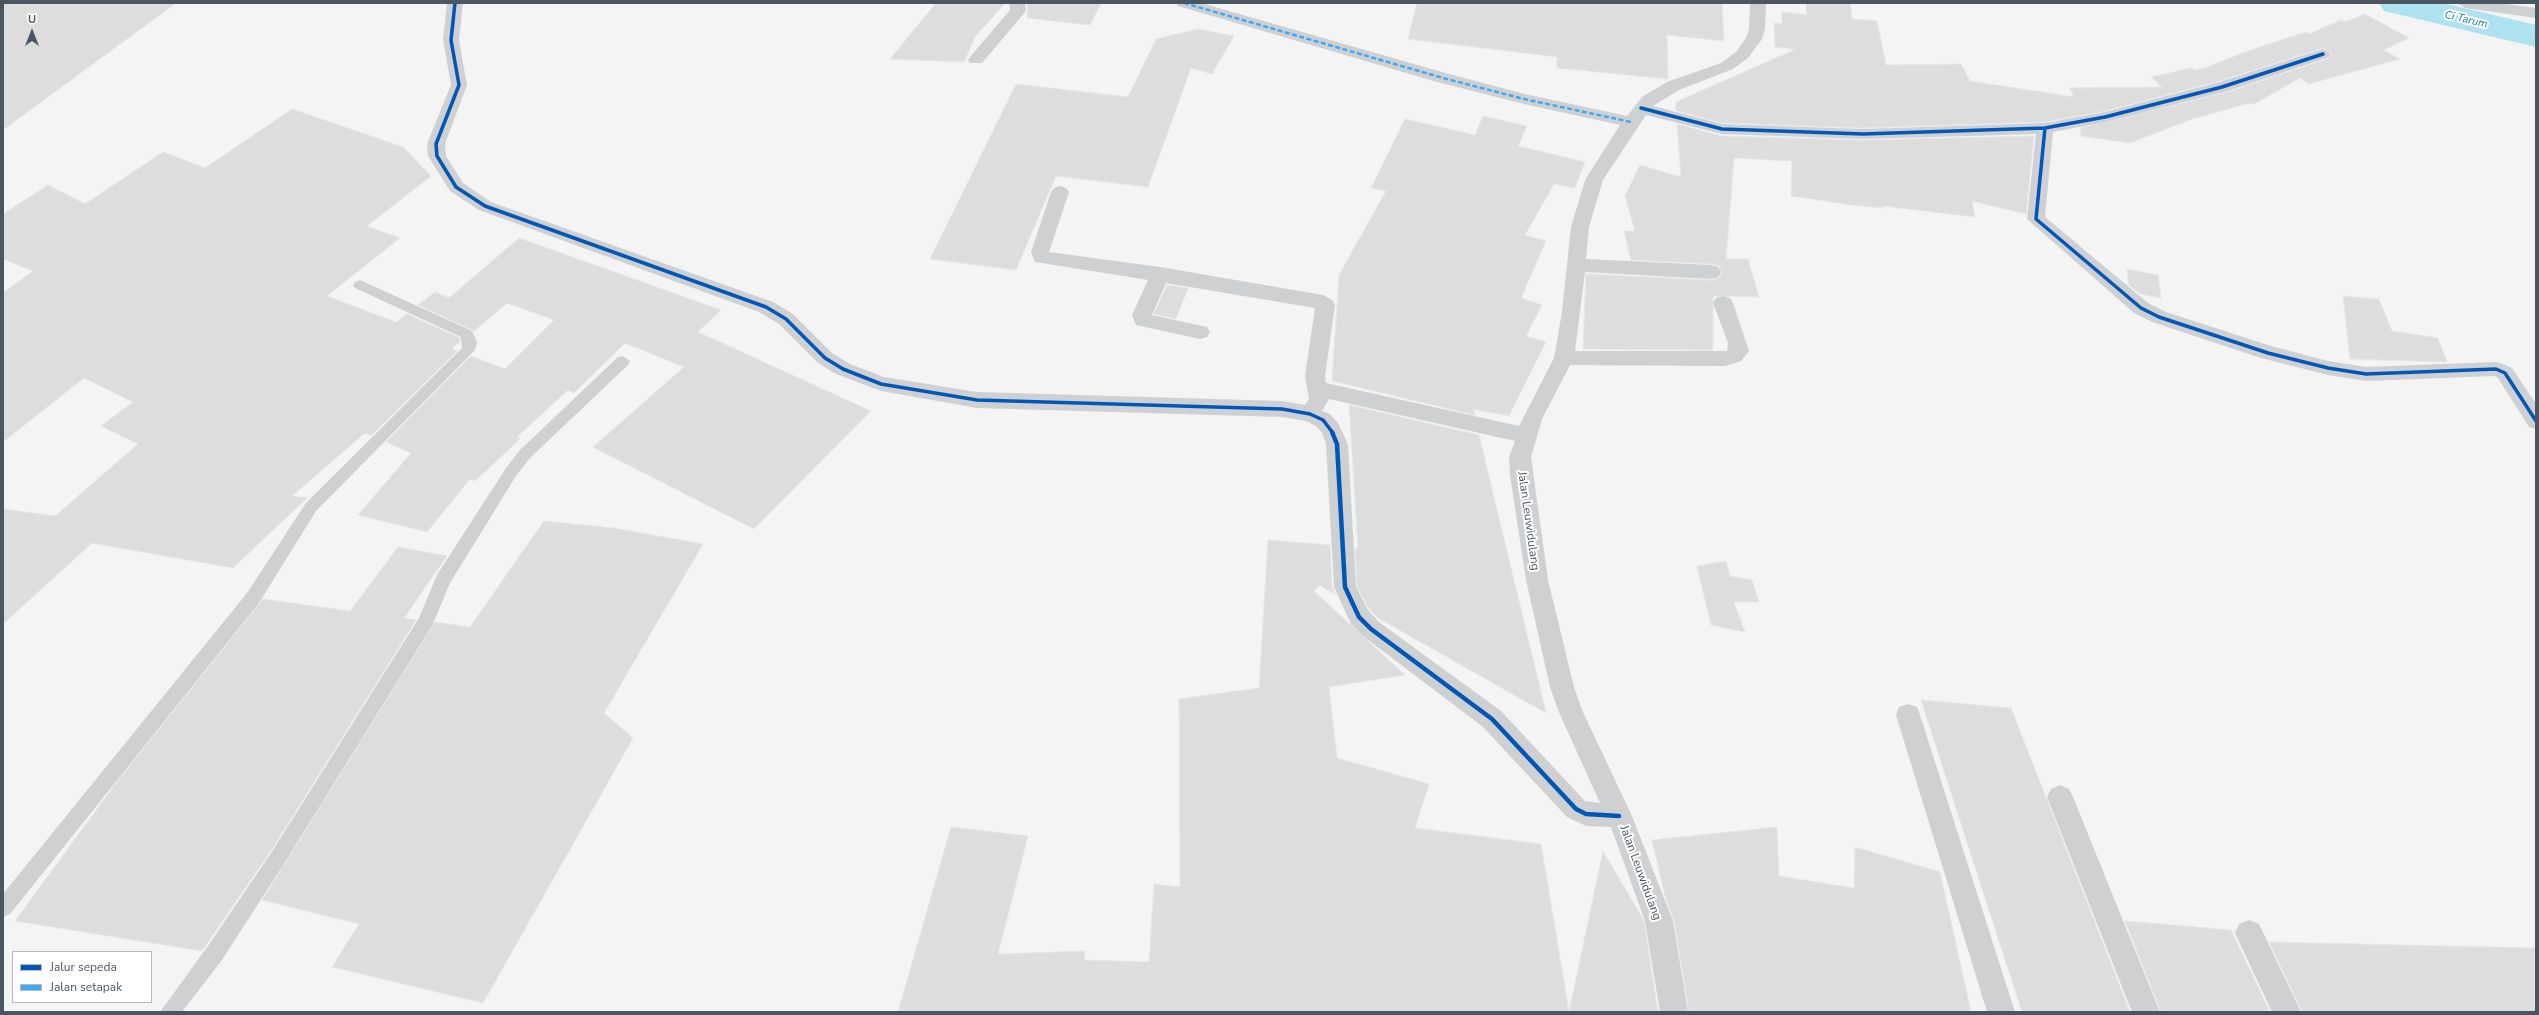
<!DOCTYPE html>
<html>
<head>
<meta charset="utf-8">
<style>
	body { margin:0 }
	#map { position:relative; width:2539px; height:1015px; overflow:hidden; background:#f4f4f4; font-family:"Nunito Sans",sans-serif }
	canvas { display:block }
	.frame { position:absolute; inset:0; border:4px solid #4a5661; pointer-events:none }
	.legend { position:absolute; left:12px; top:951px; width:140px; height:52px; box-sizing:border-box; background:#fff; border:1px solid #b7bbc0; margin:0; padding:5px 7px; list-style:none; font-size:12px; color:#4a5661 }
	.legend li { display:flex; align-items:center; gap:8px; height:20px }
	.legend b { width:20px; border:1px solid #b7bbc0 }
	.north { position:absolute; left:12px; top:12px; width:40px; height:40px; -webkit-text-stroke:3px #fff; paint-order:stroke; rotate:0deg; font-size:11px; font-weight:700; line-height:16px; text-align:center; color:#4a5661 }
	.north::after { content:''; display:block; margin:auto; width:14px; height:18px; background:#4a5661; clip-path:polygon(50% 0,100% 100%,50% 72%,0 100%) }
</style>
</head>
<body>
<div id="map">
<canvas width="2539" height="1015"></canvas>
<div class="frame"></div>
<ul class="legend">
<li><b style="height:5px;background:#0057b8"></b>Jalur sepeda</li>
<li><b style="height:5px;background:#3fa9f5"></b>Jalan setapak</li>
</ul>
<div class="north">U</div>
</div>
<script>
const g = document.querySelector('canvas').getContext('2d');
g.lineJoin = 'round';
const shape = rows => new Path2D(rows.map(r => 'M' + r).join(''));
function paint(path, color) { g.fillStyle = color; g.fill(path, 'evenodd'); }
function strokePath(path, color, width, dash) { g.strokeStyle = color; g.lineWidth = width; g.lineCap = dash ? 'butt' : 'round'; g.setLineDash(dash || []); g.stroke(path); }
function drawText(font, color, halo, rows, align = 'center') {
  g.font = font + ' "Nunito Sans",sans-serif'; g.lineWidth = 4; g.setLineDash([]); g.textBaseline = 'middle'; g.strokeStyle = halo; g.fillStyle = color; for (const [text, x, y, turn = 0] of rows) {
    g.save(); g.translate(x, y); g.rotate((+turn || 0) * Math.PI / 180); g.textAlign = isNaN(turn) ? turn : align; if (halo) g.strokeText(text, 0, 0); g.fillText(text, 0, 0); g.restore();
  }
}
const river = shape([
	[2379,3,2443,3,2536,25,2536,47,2384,11,2379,3]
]);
const building = shape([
	[3,3,176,3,3,130,3,3],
	[936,3,1005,3,975,37,964,62,890,59,936,3],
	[1028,3,1101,3,1090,25,1027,18,1028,3],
	[1417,3,1722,3,1724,41,1667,35,1668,79,1557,68,1557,57,1408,39,1417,3],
	[1806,3,1850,3,1852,19,1877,21,1886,65,1961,64,1970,81,2074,97,2069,88,2162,87,2151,77,2191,68,2195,70,2204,68,2248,51,2306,32,2309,34,2341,20,2345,22,2365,14,2409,38,2384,50,2400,59,2309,84,2300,78,2252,105,2250,103,2192,119,2130,143,2081,136,2080,128,2228,92,2329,58,2332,54,2323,48,2216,82,2105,111,2045,122,1863,128,1722,123,1676,111,1676,102,1796,49,1775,47,1774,23,1782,24,1782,12,1807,15,1806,3],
	[1198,29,1234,36,1212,74,1191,68,1148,187,1056,176,1016,270,930,259,1016,84,1128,97,1156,39,1198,29],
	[292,109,403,147,431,176,367,226,400,238,327,296,393,321,396,322,407,314,460,338,460,342,452,348,457,351,371,436,365,433,292,496,307,498,233,568,92,543,3,624,3,509,55,516,138,444,101,426,133,402,84,378,3,442,3,293,33,271,3,259,3,214,48,185,85,204,163,152,205,168,292,109],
	[1483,116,1527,126,1518,146,1585,162,1575,188,1554,184,1525,235,1546,241,1521,298,1542,305,1526,336,1546,342,1509,416,1473,409,1475,415,1332,381,1339,275,1386,191,1371,188,1405,119,1475,135,1483,116],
	[1677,124,1722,136,1863,140,2034,136,2026,214,1972,201,1975,217,1883,206,1883,208,1852,205,1791,196,1792,161,1734,158,1726,259,1748,259,1759,297,1713,296,1713,350,1583,349,1586,274,1711,280,1718,278,1722,273,1719,266,1711,264,1631,260,1624,231,1635,231,1625,196,1640,165,1681,177,1677,124],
	[519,238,721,310,698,332,871,411,754,529,593,447,684,367,625,343,574,393,568,390,517,437,520,439,475,481,470,479,427,532,358,515,411,453,386,442,471,356,505,369,554,320,507,303,474,331,418,305,435,292,449,298,519,238],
	[2127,269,2158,275,2161,298,2140,294,2129,285,2127,269],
	[1167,285,1188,288,1176,319,1154,314,1167,285],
	[2343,296,2379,299,2392,331,2438,338,2447,362,2350,359,2343,296],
	[1349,405,1479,435,1546,713,1378,618,1369,609,1357,587,1355,548,1358,548,1349,405],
	[544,521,613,528,703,544,604,713,633,738,483,1003,332,967,359,924,262,900,435,622,470,627,544,521],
	[1268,540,1330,545,1332,587,1336,595,1319,585,1314,591,1405,675,1329,687,1337,758,1429,784,1415,828,1541,844,1569,1012,898,1012,951,827,1028,836,998,954,1085,951,1084,960,1149,962,1154,884,1180,887,1179,699,1259,688,1268,540],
	[398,547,447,556,404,618,416,620,272,849,202,951,15,921,116,783,263,599,350,611,398,547],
	[1726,561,1730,576,1752,580,1759,602,1734,602,1745,632,1711,625,1697,566,1726,561],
	[1921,700,2011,708,2130,1012,2022,1012,1921,700],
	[1777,827,1779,876,1854,888,1855,847,1940,872,1971,1012,1689,1012,1674,921,1665,896,1652,840,1777,827],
	[1603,851,1644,921,1658,1012,1569,1012,1603,851],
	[2125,921,2231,930,2270,1012,2161,1012,2125,921],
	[2269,942,2536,948,2536,1012,2302,1012,2269,942]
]);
const service = shape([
	[360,280,472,331,477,342,475,350,316,511,259,603,10,914,3,917,3,894,247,593,306,503,462,348,461,337,355,288,353,285,355,282,360,280],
	[623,356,630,361,628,365,530,458,516,476,450,583,432,626,285,862,222,960,182,1012,160,1012,208,946,273,850,419,618,437,575,506,468,520,450,618,357,623,356]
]);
const minor = shape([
	[447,3,463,3,459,40,467,85,445,144,446,156,463,183,491,202,773,302,793,314,832,353,850,364,884,377,977,392,1282,401,1305,405,1309,399,1305,376,1315,308,1166,283,1152,315,1207,327,1210,332,1207,337,1200,339,1136,325,1132,315,1148,280,1042,263,1035,262,1031,252,1051,192,1054,188,1060,186,1066,188,1069,192,1049,252,1160,267,1323,295,1332,300,1335,305,1325,376,1326,383,1519,426,1554,358,1562,312,1571,227,1585,180,1620,125,1524,104,1437,82,1178,6,1176,3,1201,3,1449,74,1525,94,1627,116,1642,97,1667,82,1721,63,1736,52,1746,38,1749,29,1750,3,1766,3,1765,29,1762,39,1748,58,1733,69,1679,90,1653,106,1722,124,1863,129,2045,123,2105,112,2216,83,2323,49,2331,54,2329,57,2228,91,2105,122,2053,132,2045,217,2148,303,2166,312,2271,346,2328,361,2366,367,2496,362,2503,364,2512,368,2536,404,2536,429,2529,427,2498,378,2494,376,2366,381,2328,375,2261,358,2152,322,2134,313,2027,219,2036,134,1863,139,1722,134,1646,115,1603,180,1589,227,1586,259,1711,265,1718,267,1721,272,1718,277,1711,279,1585,272,1575,351,1727,351,1728,343,1713,303,1716,298,1723,296,1730,298,1733,303,1749,351,1741,361,1725,366,1570,365,1542,419,1531,457,1548,580,1574,687,1582,710,1632,816,1673,921,1688,1012,1660,1012,1645,921,1611,827,1586,826,1567,817,1483,727,1363,636,1351,624,1334,587,1326,444,1322,433,1316,426,1306,421,1282,417,977,408,881,391,836,374,818,363,779,324,759,312,479,210,450,191,428,156,427,144,451,85,443,40,447,3],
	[1329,399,1515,441,1509,457,1510,475,1526,580,1550,687,1558,710,1600,803,1585,801,1501,711,1379,622,1368,610,1356,587,1348,444,1338,423,1330,414,1322,411,1329,399],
	[1009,3,1025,3,1026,11,982,63,970,63,968,60,970,57,1010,10,1009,3],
	[2457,3,2499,3,2536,8,2536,18,2465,8,2457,3],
	[1908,704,1917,707,1920,715,2015,1012,1987,1012,1896,715,1899,707,1908,704],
	[2060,785,2069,789,2073,797,2160,1012,2132,1012,2047,797,2051,789,2060,785],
	[2249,920,2259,924,2301,1012,2272,1012,2235,933,2239,924,2249,920]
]);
const quiet = shape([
	[1184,3,1443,78,1524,99,1631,122]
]);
const cyclewayFar1 = shape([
	[455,3,451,40,459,85,436,144,437,156,456,187,485,206,766,307,786,319,825,358,843,369,881,384,977,400,1282,409,1310,414,1323,420,1333,433],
	[1641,108,1722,129,1863,134,2045,128,2105,117,2222,87,2323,54],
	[2045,128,2036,219,2141,308,2159,317,2268,353,2328,368,2366,374,2496,369,2505,373,2536,421]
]);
const cycleway = shape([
	[1332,432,1337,444,1345,587,1359,617,1371,629,1492,719,1576,809,1586,814,1619,816]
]);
const farWaternames = [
	["Ci Tarum",2466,20,13]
];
const streetNames = [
	["Jalan Leuwidulang",1528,521,82],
	["Jalan Leuwidulang",1640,873,70]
];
paint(river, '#aee2f0');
paint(building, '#ddddde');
strokePath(building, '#e5e6e7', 1);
paint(service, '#ced0d2');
paint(minor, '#ced0d2');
strokePath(quiet, '#3fa9f5', 2.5, [5, 2.5]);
strokePath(cyclewayFar1, '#0057b8', 3.5);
strokePath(cycleway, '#0057b8', 4.5);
drawText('italic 11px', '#0c7c9b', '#fff', farWaternames);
drawText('12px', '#4a5661', '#fff', streetNames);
</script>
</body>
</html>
